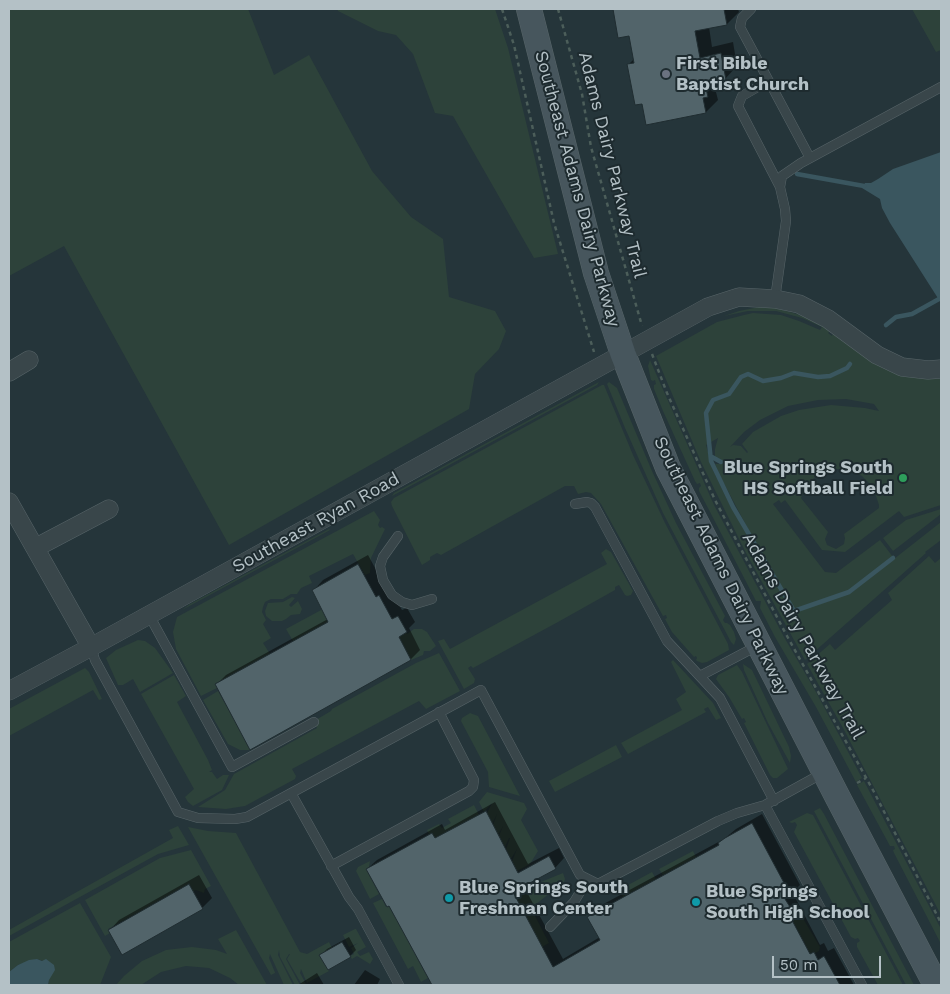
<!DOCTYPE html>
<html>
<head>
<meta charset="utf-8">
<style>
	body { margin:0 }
	#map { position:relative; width:950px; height:994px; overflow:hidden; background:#25353a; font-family:"Work Sans",sans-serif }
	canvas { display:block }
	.frame { position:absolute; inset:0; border:10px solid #b4c1c6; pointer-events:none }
	.scale { position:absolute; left:772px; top:956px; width:109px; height:22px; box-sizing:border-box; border:2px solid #b4c1c6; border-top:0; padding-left:6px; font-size:15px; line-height:18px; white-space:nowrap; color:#b4c1c6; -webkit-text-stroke:4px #1e2b2f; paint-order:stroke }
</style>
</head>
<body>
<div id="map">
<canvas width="950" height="994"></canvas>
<div class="frame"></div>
<div class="scale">50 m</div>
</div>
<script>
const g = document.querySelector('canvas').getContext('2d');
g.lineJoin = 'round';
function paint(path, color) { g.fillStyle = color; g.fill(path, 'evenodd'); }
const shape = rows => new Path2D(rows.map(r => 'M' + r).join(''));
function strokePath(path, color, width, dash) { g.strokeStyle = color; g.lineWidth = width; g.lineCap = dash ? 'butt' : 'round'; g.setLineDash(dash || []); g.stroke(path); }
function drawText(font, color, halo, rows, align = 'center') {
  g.font = font + ' "Work Sans",sans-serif'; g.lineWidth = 4; g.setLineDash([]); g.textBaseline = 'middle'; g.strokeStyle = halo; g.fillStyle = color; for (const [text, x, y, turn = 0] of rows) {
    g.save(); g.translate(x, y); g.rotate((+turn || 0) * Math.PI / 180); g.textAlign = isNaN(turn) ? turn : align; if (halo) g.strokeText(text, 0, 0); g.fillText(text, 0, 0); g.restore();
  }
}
const green = shape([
	[9,9,248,9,274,75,309,55,372,171,411,217,443,239,449,297,495,311,506,331,499,349,475,374,469,409,229,545,64,246,9,276],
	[337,9,495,9,508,48,558,254,534,258,453,116,435,113,413,54,396,35,378,31,338,11],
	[912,9,941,9,941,50,936,52],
	[759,307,776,308,807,317,830,331,828,333,832,336,833,333,915,377,941,379,941,505,904,517,899,511,845,552,822,550,785,500,781,503,779,500,773,504,825,572,836,573,880,540,893,557,848,592,797,609,795,609,756,544,720,476,715,464,721,464,722,462,721,460,715,458,715,449,718,438,706,445,713,470,729,503,793,612,852,592,941,522,941,540,925,552,926,553,805,660,746,553,701,462,656,356,717,322,744,315,753,313,781,315,799,321,820,330,822,327,802,318,776,311,748,311,724,316,739,311],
	[846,399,874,404,879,411,865,408,831,405,799,410,781,416,753,432,742,444,748,452,747,453,741,446,733,445,730,447,744,432,760,420,788,406,818,400],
	[837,469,850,470,862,476,873,487,879,505,879,508,844,534,845,538,844,544,836,549,827,545,825,539,828,532,801,498,805,489,814,478,829,470],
	[650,360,714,505,784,637,816,692,862,778,856,782,816,707,775,637,760,608,761,601,756,601,709,510,699,491,699,488,701,486,700,483,697,484,695,481,663,411,654,389,654,385,656,384,655,380,653,381,651,380,648,366],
	[599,382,597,385,392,496,394,493],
	[609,382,617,388,652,471,676,523,725,616,723,620,725,623,727,623,730,625,734,632,736,639,734,645,731,642,663,513,625,428,607,384],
	[602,385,604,385,633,455,665,523,728,644,729,650,707,662,702,663,697,661,696,660,697,658,696,656,694,657,672,632,665,619,667,618,666,615,663,616,601,504,591,493,586,492,578,494,574,486,565,486,441,555,437,553,430,557,430,560,422,565,392,506,391,502,394,498],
	[941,509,941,514,893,551,883,538,906,520],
	[374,511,380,520,378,525,380,528,382,527,385,529,371,558,370,573,365,575,353,554,309,576,312,583,301,588,297,594,291,594,283,599,271,599,265,602,263,607,262,612,266,620,263,624,271,638,263,643,270,654,215,684,217,688,201,696,176,649,173,632,177,617],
	[329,529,330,530,182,610,190,604],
	[606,549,611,552,633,591,631,595,627,596,625,595,619,585,615,587,615,590,558,622,473,668,471,666,468,668,475,679,474,683,464,689,438,641,444,639,450,649,607,564,601,553],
	[929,556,935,563,941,558,941,915,843,728,807,664,830,644,835,650,892,600,888,593],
	[292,597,295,598,289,605,291,607,298,601,302,609,300,614,291,615,286,619,282,621,272,621,266,616,265,611,268,603,283,602],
	[323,609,328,622,293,641,286,629],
	[414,629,422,629,427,632,436,646,430,651,424,651,423,655,411,660,399,637,406,632,407,634],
	[138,640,145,641,155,648,173,673,140,692,133,679,123,685,118,685,106,658,116,650],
	[439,653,460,691,426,709,419,701,292,769,296,776,295,779,245,806,226,809,198,807,225,790,234,774,317,728,314,721,331,711,332,709,416,663],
	[673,660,713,703,721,718,716,720,708,707,704,709,706,712,628,754,621,743,682,710,676,699,686,692,671,662],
	[743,664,752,670,789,747,791,756,790,763,768,723,744,670],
	[737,665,742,672,788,769,777,778,773,778,770,775,744,723,746,722,744,718,742,719,729,697,716,679,718,675],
	[85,668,89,672,102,699,99,700,93,690,9,736,9,709],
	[174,675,186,696,177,702,208,760,212,770,209,772,212,772,217,779,223,775,229,775,222,790,193,806,188,802,185,797,194,789,141,694],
	[218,691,251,750,240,750,228,744,203,700],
	[470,713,478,716,520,796,489,787,488,772,461,721,462,718],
	[616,745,622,757,555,792,549,781],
	[864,781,941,929,941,944,894,853,893,850,895,849,894,846,890,846,857,785],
	[487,792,524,803,527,809,521,820,538,851,530,864,517,871,512,861,517,849,511,859,506,849,510,838,509,838,505,847,499,836,503,826,498,835,493,825,497,814,492,824,487,813,492,803,484,812,479,802],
	[474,805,479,815,435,838,432,833,429,834,427,830,439,824,442,828,451,823,448,819],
	[820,808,824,814,914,985,906,985,814,811],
	[807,813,813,815,903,985,878,985,857,947,857,943,860,941,858,938,855,939,851,937,794,832,797,825,795,822,792,823,789,822],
	[178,826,189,845,158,854,9,936,9,930,173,838,169,830],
	[188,827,208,831,236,833,300,952,307,954,329,942,332,948,320,955,329,971,307,983,301,969,300,973,306,984,302,985,287,959,290,954,289,954,286,959,300,985,295,985,280,957,279,950,278,955,293,985,284,985,270,954,269,958,276,975,275,973,271,975],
	[191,850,211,886,205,889,204,893,196,890,193,891,189,884,108,929,110,933,105,936,85,900,160,858],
	[693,851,696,857,663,875,659,869],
	[370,861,369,867,366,869,379,894,370,899,356,871,358,867],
	[652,872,656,879,623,897,619,890],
	[563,873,565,879,564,882,531,908,549,943,542,947,514,893],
	[382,899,386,907,389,906,428,978,421,982,413,966,408,969,373,903],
	[80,903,111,957,100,985,48,985,49,980,43,961,37,959,18,965,9,972,9,942],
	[794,903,820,947,819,951,811,955,786,908],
	[355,929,356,929,366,947,357,952,360,956,369,952,373,959,370,964,357,956,352,959,350,956,354,954,351,948,358,943,349,947,343,935],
	[236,930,267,985,239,985,230,978,209,968,186,966,161,972,141,985,116,985,124,976,142,961,166,950,192,947,216,950,227,954,218,939]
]);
const water = shape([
	[941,152,941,303,890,223,882,208,880,199,862,188,865,183,871,183,878,179,893,169],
	[37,959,42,961,46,959,54,965,55,970,49,980,48,985,9,985,9,972,18,965,29,960]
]);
const shadow = shape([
	[614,9,738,9,739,12,727,24,709,27,712,47,733,42,737,66,725,79,719,80,719,84,715,88,718,100,706,112,643,102,629,64,634,59,630,34,619,36],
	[368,555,386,588,389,587,402,610,407,608,415,622,409,628,420,650,411,659,216,685,226,675,328,619,314,590,323,580],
	[495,802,528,864,559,848,564,858,555,868,523,885,563,959,600,937,589,917,598,907,724,839,736,829,762,814,800,885,795,890,799,896,796,899,820,945,824,943,828,951,834,948,854,985,446,985,438,971,367,869,377,860,442,824,445,830],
	[199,875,212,898,202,908,123,953,110,930,119,920],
	[349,937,356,950,350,956,321,955,327,949],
	[365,970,380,979,377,985,354,985],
	[317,973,324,985,298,985]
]);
const stream = shape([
	[797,174,864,186],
	[886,325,896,317,912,314,939,299],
	[850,364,847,368,830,376,818,377,794,373,781,378,763,381,748,374,741,377,729,394,713,400,706,413,711,461,733,507,794,611,849,592,893,558],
	[712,457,721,462]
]);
const building = shape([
	[613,9,724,9,727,25,695,31,700,58,721,53,726,80,705,84,708,97,703,98,706,113,646,125,642,104,635,105,627,64,634,63,629,36,618,38,613,9],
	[358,564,376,597,379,595,392,619,398,616,407,632,399,637,411,660,250,750,215,684,328,622,312,590,358,564],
	[486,811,518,873,549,856,556,869,513,892,553,967,600,940,587,917,719,845,718,843,725,838,752,823,791,896,785,899,790,907,786,909,810,954,814,952,818,960,824,956,840,985,432,985,389,906,387,907,366,869,432,833,435,838,486,811],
	[189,884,203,909,122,955,108,930,189,884],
	[342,942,351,957,328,970,319,955,342,942]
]);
const path = shape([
	[502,9,514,45,554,223,594,352],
	[558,9,582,94,591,147,642,326],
	[652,354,667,393,715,500,787,636,874,792,941,923],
	[857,783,866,778]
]);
const service = shape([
	[751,9,742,18,740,27,810,158],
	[768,81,742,96,738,106,780,187],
	[775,299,786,221,785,209,780,187,782,176,801,163,941,87],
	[575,504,587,502,591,503,595,507,667,641,720,698,774,801],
	[398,536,383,557,380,566,383,580,392,595,402,602,412,605,432,599],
	[149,615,232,767,314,722],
	[91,647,95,660,178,812,198,818,235,819,247,817,481,690,580,875,598,884,718,821,737,813,765,805,823,773],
	[700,676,757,646],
	[291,793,349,897,358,909,399,985],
	[765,805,862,985],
	[331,866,469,791,473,787,474,780,439,712],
	[550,927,574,902,588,879]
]);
const minor = shape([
	[9,372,29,360],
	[9,502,91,647],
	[35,548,109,509],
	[9,691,91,647,708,307,739,297,775,299,799,304,828,319,877,355,902,367,928,370,941,369]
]);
const secondary = shape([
	[529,9,596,273,623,354,668,468,837,796,936,985]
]);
const markers = [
	[666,74,5,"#6b7280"],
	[903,478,5,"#2e9e5b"],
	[449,898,5,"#0f9aa8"],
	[696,902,5,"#0f9aa8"]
];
const poiNames = [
	["First Bible",676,64],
	["Baptist Church",676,85],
	["Blue Springs South",893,468,"right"],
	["HS Softball Field",893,489,"right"],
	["Blue Springs South",459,888],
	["Freshman Center",459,909],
	["Blue Springs",706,892],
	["South High School",706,913]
];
const streetNames = [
	["Adams Dairy Parkway Trail",612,165,76],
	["Southeast Adams Dairy Parkway",577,189,75],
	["Southeast Ryan Road",316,523,-29],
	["Southeast Adams Dairy Parkway",721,566,64],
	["Adams Dairy Parkway Trail",803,636,61]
];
paint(green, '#2d423a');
paint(water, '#3a565f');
paint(shadow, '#0007');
strokePath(stream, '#3a565f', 4.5);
paint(building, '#52646a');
strokePath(building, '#202d31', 1);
strokePath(service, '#576468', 10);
strokePath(minor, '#576468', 19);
strokePath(secondary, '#576468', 26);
strokePath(path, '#4c5e5a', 2.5, [4, 4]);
strokePath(service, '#39464a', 9);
strokePath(minor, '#39464a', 18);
strokePath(secondary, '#47565d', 25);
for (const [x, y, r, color] of markers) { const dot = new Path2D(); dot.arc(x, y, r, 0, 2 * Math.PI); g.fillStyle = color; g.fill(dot); strokePath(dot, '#1e2b2f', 2); }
drawText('bold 18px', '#b4c1c6', '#1e2b2f', poiNames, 'left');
drawText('18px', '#b4c1c6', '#1e2b2f', streetNames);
</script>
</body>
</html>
